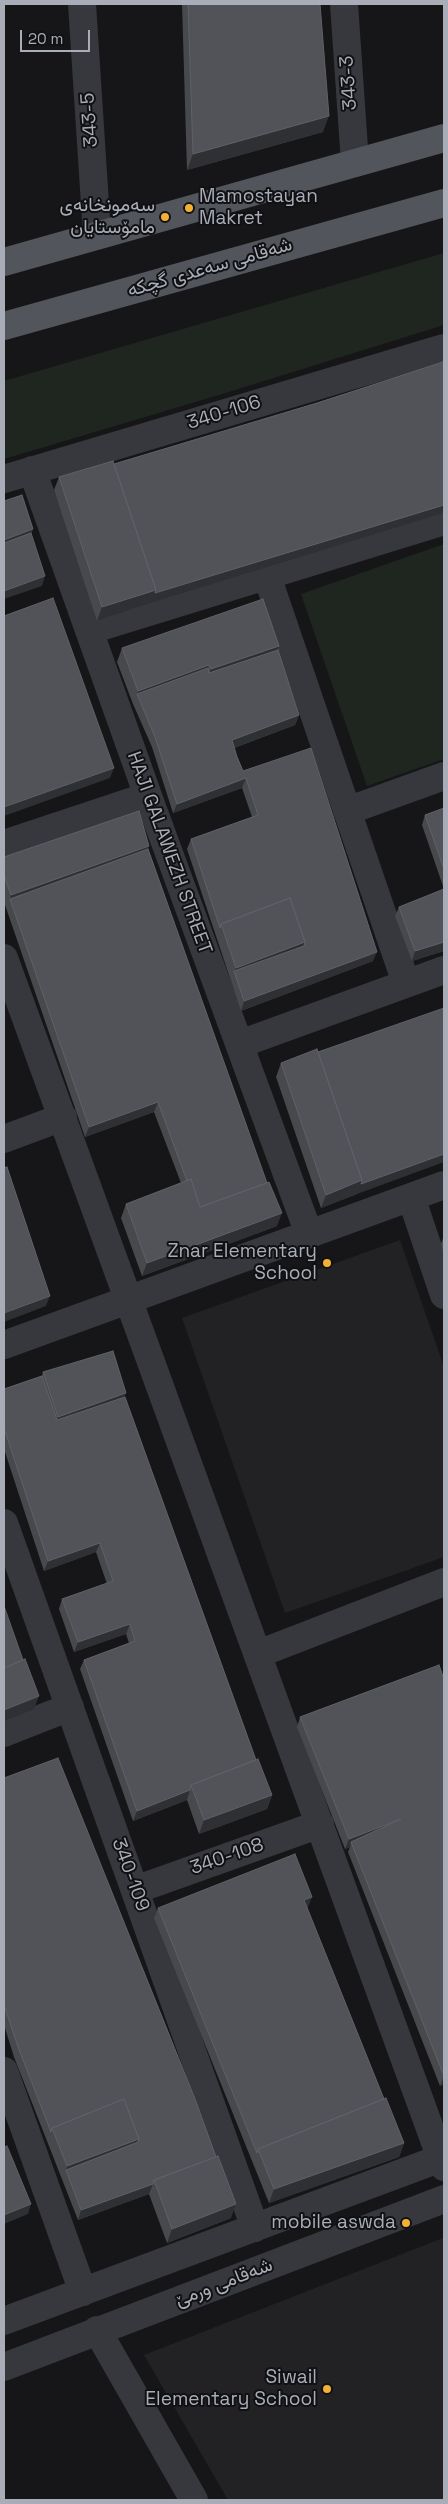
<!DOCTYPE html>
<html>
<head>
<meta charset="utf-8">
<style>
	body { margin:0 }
	#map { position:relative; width:448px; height:2504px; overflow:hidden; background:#161618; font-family:"Space Grotesk",sans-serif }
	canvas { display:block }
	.frame { position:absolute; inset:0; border:5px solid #a8adb8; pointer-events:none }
	.scale { position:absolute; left:20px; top:30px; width:70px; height:22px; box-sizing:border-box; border:2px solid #a8adb8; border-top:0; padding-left:6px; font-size:15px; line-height:18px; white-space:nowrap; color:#a8adb8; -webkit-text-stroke:4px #111113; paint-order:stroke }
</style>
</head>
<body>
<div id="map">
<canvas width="448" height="2504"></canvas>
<div class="frame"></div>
<div class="scale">20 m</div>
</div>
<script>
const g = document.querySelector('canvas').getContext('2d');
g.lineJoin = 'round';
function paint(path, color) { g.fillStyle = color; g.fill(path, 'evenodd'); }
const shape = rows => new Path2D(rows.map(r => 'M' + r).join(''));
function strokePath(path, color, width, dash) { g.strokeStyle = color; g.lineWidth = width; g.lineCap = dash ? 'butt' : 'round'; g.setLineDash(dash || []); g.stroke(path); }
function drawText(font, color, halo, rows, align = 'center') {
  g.font = font + ' "Space Grotesk",Vazirmatn,sans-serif'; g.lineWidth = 4; g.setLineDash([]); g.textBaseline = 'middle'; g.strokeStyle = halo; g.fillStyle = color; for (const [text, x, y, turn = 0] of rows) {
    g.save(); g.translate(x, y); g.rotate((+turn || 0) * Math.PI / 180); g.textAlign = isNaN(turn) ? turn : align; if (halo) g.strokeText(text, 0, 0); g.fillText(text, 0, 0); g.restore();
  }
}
const built = shape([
	[400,1240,444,1367,444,1557,285,1613,182,1318],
	[443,2238,444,2500,228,2500,144,2355]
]);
const green = shape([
	[444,253,444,325,219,395,4,459,4,381],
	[444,544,444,759,367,786,301,594]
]);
const minor = shape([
	[82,4,97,235],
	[344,4,355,163],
	[32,470,148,796,309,1234],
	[4,479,444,348],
	[267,576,406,983],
	[90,630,444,521],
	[347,811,444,776],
	[4,844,148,796],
	[4,958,444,2167],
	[240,1044,444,970],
	[4,1139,63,1117],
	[411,1197,444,1295],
	[4,1345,444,1185],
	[4,1523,255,2228],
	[258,1654,444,1582],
	[4,1733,70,1707],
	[135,1890,320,1824],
	[4,2071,83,2292],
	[4,2321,444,2157],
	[97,2330,194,2500],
	[4,2367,444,2199]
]);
const major = shape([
	[4,262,444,138],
	[4,326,444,203]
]);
const wall = shape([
	[182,4,320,4,323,132,187,170],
	[444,358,444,513,151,603,97,621,54,490,59,477,114,464,317,403,443,362],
	[279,646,278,650,299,715,295,725,234,748,243,771,373,961,241,1011,187,849,191,839,252,817,242,788,173,813,152,747,133,704,117,662,122,648],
	[444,808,444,889,422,825,425,815],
	[148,849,277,1226,142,1276,121,1218,126,1204,181,1183,154,1112,85,1137,4,902,4,857],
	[444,889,444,951,412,961,395,916,399,907],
	[281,1063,357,1194,321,1208,276,1077],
	[444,1235,444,1255,441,1244],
	[43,1372,125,1397,256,1760,272,1795,267,1809,199,1834,187,1800,133,1821,80,1669,84,1660,129,1643,126,1634,74,1652,59,1609,62,1599,107,1584,96,1552,44,1571,4,1449,4,1389,42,1376],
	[439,1665,444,2084,440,2086,348,1852,350,1847,345,1849,297,1727,300,1717],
	[4,1778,231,2218,167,2243,149,2194,78,2220,14,2057,4,2025],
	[308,1907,307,1908,384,2099,404,2143,399,2157,269,2203,154,1918,158,1908]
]);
const shadedWall = shape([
	[329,116,323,132,187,170,193,154],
	[444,505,444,513,151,603,97,621,102,607,156,590],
	[33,529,28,543,4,551,4,540],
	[45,576,42,586,4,599,4,591],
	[279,646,274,660,206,683,211,669],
	[209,665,204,678,137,694,138,691],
	[299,715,295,725,228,750,232,740],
	[114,768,110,778,4,816,4,807],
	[246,778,242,788,173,813,177,804],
	[149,846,144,859,10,899,11,895],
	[305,942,300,955,234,971,236,968],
	[444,942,444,951,412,961,415,951],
	[377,952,373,961,241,1011,244,1001],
	[158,1102,154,1112,85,1137,89,1127],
	[444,1154,444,1162,357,1194,321,1208,326,1195,362,1180],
	[282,1213,277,1226,142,1276,147,1263],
	[50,1296,46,1306,4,1322,4,1313],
	[126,1393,121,1407,53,1430,58,1417],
	[100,1543,96,1552,44,1571,48,1561],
	[130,1624,126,1634,74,1652,78,1642],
	[39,1696,34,1709,4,1721,4,1710],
	[190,1790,187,1800,133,1821,137,1811],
	[272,1795,267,1809,199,1834,204,1820],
	[401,1819,351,1842,350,1847,345,1849,349,1839],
	[312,1897,308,1907,300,1910,304,1900],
	[444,2075,444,2084,440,2086,444,2076],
	[139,2139,134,2152,66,2170,67,2166],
	[404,2143,399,2157,269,2203,274,2189],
	[153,2184,149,2194,78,2220,81,2210],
	[31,2204,28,2214,4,2224,4,2215],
	[236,2204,231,2218,167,2243,172,2229]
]);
const building = shape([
	[188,4,320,4,329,116,193,154,188,4],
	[443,362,444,366,444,505,155,593,156,590,114,464,317,403,443,362],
	[113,461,156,590,102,607,59,477,113,461],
	[22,495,33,529,4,540,4,501,22,495],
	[31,533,45,576,4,591,4,543,31,533],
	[53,598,114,768,4,807,4,616,53,598],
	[263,599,279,646,211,669,209,665,138,691,122,648,263,599],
	[278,650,299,715,232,740,237,757,243,771,311,748,377,952,244,1001,234,971,304,946,305,942,290,898,221,924,220,928,191,839,258,815,246,778,177,804,155,737,137,694,208,668,209,673,278,650],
	[444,808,444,869,425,815,444,808],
	[139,811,149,846,11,895,4,875,4,857,139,811],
	[148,849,267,1183,200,1207,191,1179,187,1181,158,1102,89,1127,10,899,148,849],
	[444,889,444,942,415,951,399,907,444,889],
	[290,898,305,942,236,968,221,924,290,898],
	[444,1008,444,1154,361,1184,362,1180,318,1052,444,1008],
	[317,1049,362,1180,326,1195,281,1063,317,1049],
	[7,1167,50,1296,4,1313,4,1168,7,1167],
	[191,1179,200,1207,269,1182,282,1213,147,1263,126,1204,191,1179],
	[113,1351,126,1393,58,1417,43,1372,113,1351],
	[42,1376,57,1420,125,1397,256,1760,191,1785,190,1790,137,1811,84,1660,135,1641,130,1624,78,1642,62,1599,113,1581,100,1543,48,1561,4,1428,4,1389,42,1376],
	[4,1606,23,1660,4,1668,4,1606],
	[25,1659,39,1696,4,1710,4,1668,25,1659],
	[439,1665,444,1679,444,2076,351,1842,401,1819,349,1839,300,1717,439,1665],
	[58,1758,195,2099,216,2157,154,2180,153,2184,81,2210,66,2170,138,2142,139,2139,124,2099,52,2128,51,2132,18,2047,4,2005,4,1778,58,1758],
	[258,1759,272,1795,204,1820,191,1785,258,1759],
	[295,1854,312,1897,304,1900,384,2099,258,2149,257,2153,158,1908,295,1854],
	[386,2098,404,2143,274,2189,258,2149,386,2098],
	[124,2099,139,2139,67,2166,52,2128,124,2099],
	[7,2146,31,2204,4,2215,4,2147,7,2146],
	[218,2156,236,2204,172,2229,154,2180,218,2156]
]);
const markers = [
	[189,208,5,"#f2b134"],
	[165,217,5,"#f2b134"],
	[327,1263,5,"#f2b134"],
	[406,2223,5,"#f2b134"],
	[327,2389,5,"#f2b134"]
];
const streetNames = [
	["343-3",349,83,-94],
	["343-5",90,120,-94],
	["شەقامی سەعدی گچکە",210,268,-16],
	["340-106",224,413,-17],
	["HAJI GALAWEZH STREET",169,853,70],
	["340-108",227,1857,-19],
	["340-109",130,1875,70],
	["شەقامی ورمێ",224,2283,-21]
];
const poiNames = [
	["Mamostayan",199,197,"left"],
	["Makret",199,219,"left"],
	["سەمونخانەی",155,206],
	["مامۆستایان",155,228],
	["Znar Elementary",317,1252],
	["School",317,1274],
	["mobile aswda",396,2223],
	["Siwail",317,2378],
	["Elementary School",317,2400]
];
paint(built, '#222225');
paint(green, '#1e261f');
strokePath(minor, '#37383d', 28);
strokePath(major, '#53555c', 28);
paint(wall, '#47494d');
paint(shadedWall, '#2f3033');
paint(building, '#525359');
strokePath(building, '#5f6168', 1);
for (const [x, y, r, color] of markers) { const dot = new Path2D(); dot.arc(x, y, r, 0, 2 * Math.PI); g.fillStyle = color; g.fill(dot); strokePath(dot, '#111113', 2); }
drawText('19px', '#a8adb8', '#111113', streetNames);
drawText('19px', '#a8adb8', '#111113', poiNames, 'right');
</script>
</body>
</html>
